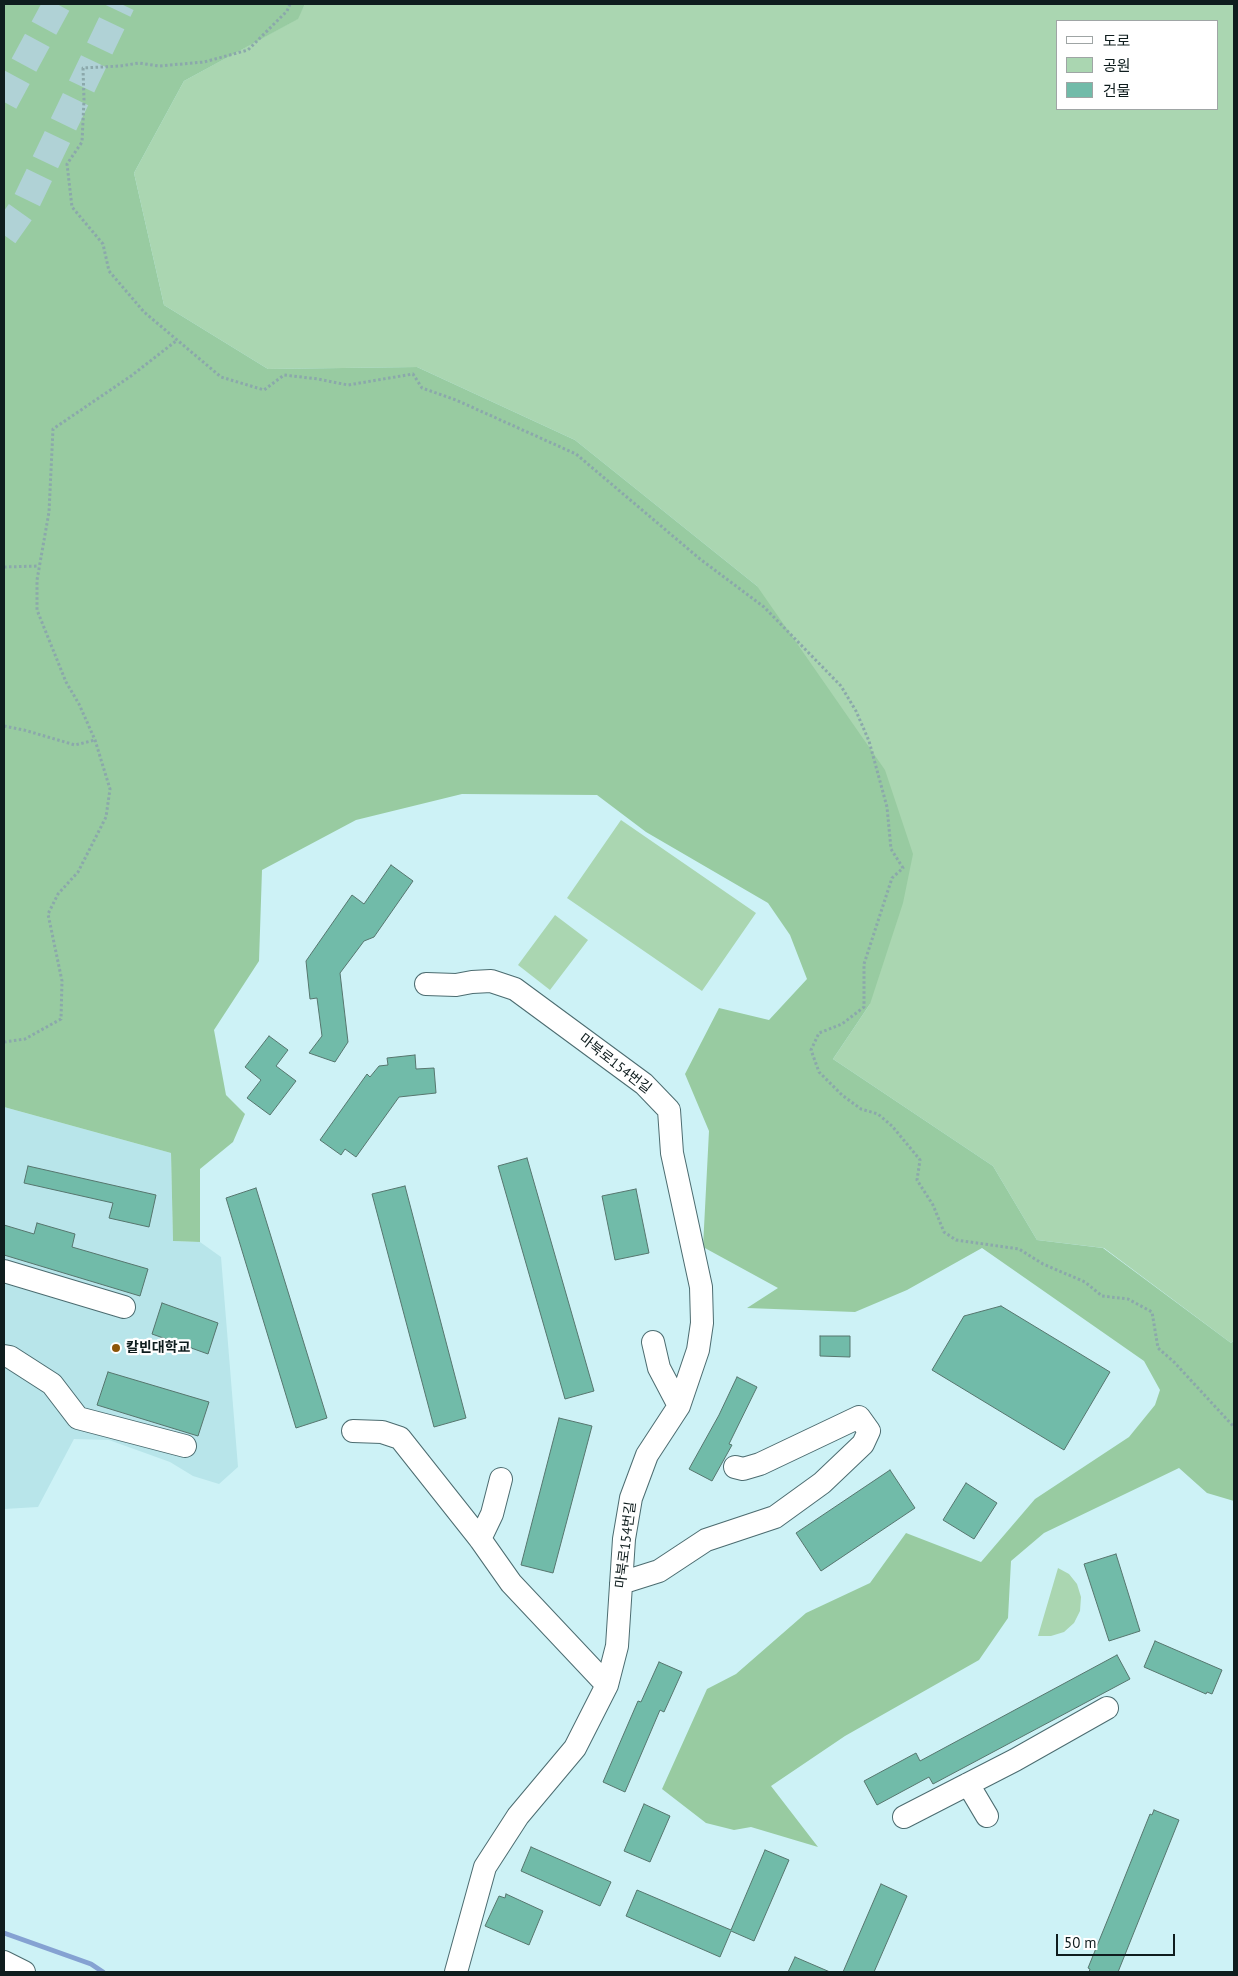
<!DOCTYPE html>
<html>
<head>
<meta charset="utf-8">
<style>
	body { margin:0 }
	#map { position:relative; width:1238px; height:1976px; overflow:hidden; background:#cdf2f6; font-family:"PT Sans","Noto Sans KR",sans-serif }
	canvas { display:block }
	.frame { position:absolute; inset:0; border:5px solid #0f1d1e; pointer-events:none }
	.legend { position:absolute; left:1056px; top:20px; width:162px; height:90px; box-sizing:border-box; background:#fff; border:1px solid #9fa5a5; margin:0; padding:6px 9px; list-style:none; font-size:15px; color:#0f1d1e }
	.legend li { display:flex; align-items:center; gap:10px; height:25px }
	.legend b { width:25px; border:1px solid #9fa5a5 }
	.scale { position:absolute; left:1056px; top:1934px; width:119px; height:22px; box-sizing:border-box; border:2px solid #0f1d1e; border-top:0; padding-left:6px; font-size:15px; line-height:18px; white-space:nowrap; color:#0f1d1e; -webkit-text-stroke:4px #fff; paint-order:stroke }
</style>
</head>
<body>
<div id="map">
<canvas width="1238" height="1976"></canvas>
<div class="frame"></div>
<ul class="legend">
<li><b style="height:6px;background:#fff"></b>도로</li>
<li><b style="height:14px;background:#aad6b1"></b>공원</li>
<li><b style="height:14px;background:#71bba9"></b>건물</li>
</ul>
<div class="scale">50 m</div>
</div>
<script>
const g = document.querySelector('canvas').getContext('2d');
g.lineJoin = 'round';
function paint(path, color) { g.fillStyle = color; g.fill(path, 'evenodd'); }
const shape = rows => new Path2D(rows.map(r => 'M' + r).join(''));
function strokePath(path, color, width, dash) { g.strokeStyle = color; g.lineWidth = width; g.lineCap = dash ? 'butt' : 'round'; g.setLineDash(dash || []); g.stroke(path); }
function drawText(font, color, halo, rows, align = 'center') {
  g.font = font + ' "PT Sans","Noto Sans KR",sans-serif'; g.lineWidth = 4.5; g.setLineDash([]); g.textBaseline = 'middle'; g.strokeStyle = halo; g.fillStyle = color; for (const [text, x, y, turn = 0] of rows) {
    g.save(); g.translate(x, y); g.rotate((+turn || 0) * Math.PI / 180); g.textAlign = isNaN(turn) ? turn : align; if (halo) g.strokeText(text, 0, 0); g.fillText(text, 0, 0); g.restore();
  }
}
const built = shape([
	[4,1107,171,1153,173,1241,200,1242,221,1257,238,1467,219,1484,193,1476,170,1462,109,1440,74,1439,38,1507,4,1509]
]);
const green = shape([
	[305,4,1234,4,1234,1340,1231,1343,1104,1248,1037,1240,993,1166,833,1059,870,1004,757,586,575,440,417,367,268,369,164,305,134,173,184,81,297,19],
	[1057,21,1217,21,1217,109,1057,109],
	[621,820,756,913,702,991,567,898],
	[555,915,588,940,550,990,518,965],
	[1058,1568,1069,1574,1077,1584,1081,1597,1080,1611,1074,1623,1064,1632,1051,1636,1038,1636]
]);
const forest = shape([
	[4,4,305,4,298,19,184,81,134,173,164,305,268,369,417,367,575,440,757,586,885,770,913,854,903,903,870,1004,833,1059,993,1166,1037,1240,1103,1248,1231,1343,1234,1340,1234,1501,1207,1493,1179,1468,1044,1533,1011,1561,1008,1618,979,1660,845,1736,771,1786,818,1847,751,1827,734,1830,706,1823,662,1789,707,1689,736,1674,806,1613,870,1583,906,1533,981,1562,1035,1499,1129,1437,1155,1405,1160,1390,1144,1361,982,1248,907,1290,855,1312,747,1308,778,1288,703,1247,709,1131,685,1074,719,1008,769,1020,807,979,790,935,768,903,646,832,597,795,462,794,356,820,262,870,259,961,214,1030,226,1095,245,1114,233,1142,200,1169,200,1242,173,1241,171,1153,4,1107]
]);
const stream = shape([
	[4,1933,91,1964,103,1972]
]);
const building = shape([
	[391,865,413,881,374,937,364,941,340,973,348,1042,335,1062,309,1053,322,1036,317,998,310,999,306,961,352,895,364,904,391,865],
	[269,1036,288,1050,276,1066,296,1081,270,1115,247,1098,261,1080,245,1067,269,1036],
	[415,1055,416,1069,434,1068,436,1093,399,1097,356,1157,345,1149,341,1155,320,1140,367,1074,370,1077,379,1066,388,1065,387,1058,415,1055],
	[527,1158,594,1391,565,1399,498,1166,527,1158],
	[28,1166,156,1195,149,1227,109,1218,113,1203,24,1183,28,1166],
	[405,1186,466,1418,434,1427,372,1194,405,1186],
	[256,1188,327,1418,296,1428,226,1198,256,1188],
	[636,1189,649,1253,615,1260,602,1196,636,1189],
	[37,1223,75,1234,72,1247,148,1269,140,1296,4,1255,4,1225,34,1234,37,1223],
	[162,1303,218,1323,208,1354,152,1334,162,1303],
	[1001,1306,1110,1372,1064,1450,932,1370,964,1316,1001,1306],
	[820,1336,850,1336,850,1357,820,1356,820,1336],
	[108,1372,209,1402,198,1436,97,1405,108,1372],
	[737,1377,757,1387,729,1444,732,1445,712,1481,689,1469,719,1415,737,1377],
	[559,1418,592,1426,553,1573,521,1565,559,1418],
	[890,1470,915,1508,821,1571,796,1533,890,1470],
	[966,1483,997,1503,974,1539,943,1520,966,1483],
	[1116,1554,1140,1631,1109,1641,1084,1564,1116,1554],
	[1155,1641,1222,1670,1212,1694,1207,1692,1206,1694,1144,1667,1155,1641],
	[1117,1655,1130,1679,933,1784,929,1777,877,1805,864,1781,916,1753,920,1761,1117,1655],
	[659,1662,682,1672,664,1712,660,1710,625,1792,603,1782,638,1701,641,1702,659,1662],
	[644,1804,670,1816,650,1862,624,1851,644,1804],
	[1154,1810,1179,1820,1118,1972,1089,1972,1090,1969,1088,1968,1112,1909,1150,1814,1152,1815,1154,1810],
	[531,1847,611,1882,600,1906,521,1871,531,1847],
	[765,1850,789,1860,754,1941,731,1931,720,1957,626,1916,637,1890,731,1930,765,1850],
	[881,1884,907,1896,874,1972,843,1972,881,1884],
	[506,1894,543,1911,529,1945,485,1926,499,1896,505,1898,506,1894],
	[795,1957,830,1972,788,1972,795,1957]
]);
const majorTunnel = shape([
	[4,102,57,4],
	[4,235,24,207,121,4]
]);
const path = shape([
	[290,4,287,11,248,50,204,62,159,66,139,63,120,66,83,68,84,100,82,142,67,164,72,207,103,244,109,271,144,312,221,377,264,390,284,375,318,379,348,385,413,374,422,388,456,400,576,454,700,559,764,607,841,686,856,711,869,741,887,807,891,849,903,868,892,878,864,964,864,1007,842,1024,819,1033,811,1050,819,1072,842,1095,861,1109,878,1114,892,1126,912,1150,920,1160,917,1180,933,1205,944,1232,956,1240,1019,1249,1043,1264,1085,1282,1102,1296,1128,1299,1152,1312,1158,1348,1174,1362,1234,1427],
	[4,567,39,566],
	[4,726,24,730,75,745,95,740],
	[4,1042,25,1039,61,1019,62,981,48,914,58,894,78,872,106,817,110,789,95,740,79,704,66,682,37,610,37,580,49,512,53,429,131,376,176,341]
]);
const minor = shape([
	[426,984,456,985,472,982,491,981,515,989,644,1084,669,1110,672,1153,701,1287,702,1323,698,1350,679,1406,647,1455,631,1498,624,1539,617,1646,607,1685,575,1748,518,1816,485,1867,456,1972],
	[4,1271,124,1307],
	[653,1342,659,1368,679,1406],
	[4,1356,10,1357,52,1384,78,1418,185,1446],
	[353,1431,382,1432,400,1438,480,1539,511,1583,607,1685],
	[480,1539,492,1514,501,1479],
	[621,1583,659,1571,706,1540,775,1517,822,1483,863,1444,869,1431,859,1417,760,1464,743,1469,735,1467],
	[968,1784,987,1816],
	[904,1817,1015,1760,1107,1708],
	[4,1962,24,1972]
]);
const markers = [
	[116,1348,5,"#8c5509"]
];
const streetNames = [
	["마북로154번길",615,1064,38],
	["마북로154번길",626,1545,-83]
];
const poiNames = [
	["칼빈대학교",126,1348]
];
paint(built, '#b8e5ea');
paint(green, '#aad6b1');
paint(forest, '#98cba1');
strokePath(stream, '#85a2d2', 5);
paint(building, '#71bba9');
strokePath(building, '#56766e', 1);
strokePath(majorTunnel, '#b0d2d6', 28, [28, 14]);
strokePath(minor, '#4c6c70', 24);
strokePath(path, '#8ba8ab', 3, [2.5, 2.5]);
strokePath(minor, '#fff', 22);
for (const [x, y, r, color] of markers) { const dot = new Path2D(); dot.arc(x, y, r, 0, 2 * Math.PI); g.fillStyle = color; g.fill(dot); strokePath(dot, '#fff', 2); }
drawText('14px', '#0f1d1e', '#fff', streetNames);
drawText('bold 14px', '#0f1d1e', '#fff', poiNames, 'left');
</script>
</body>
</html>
